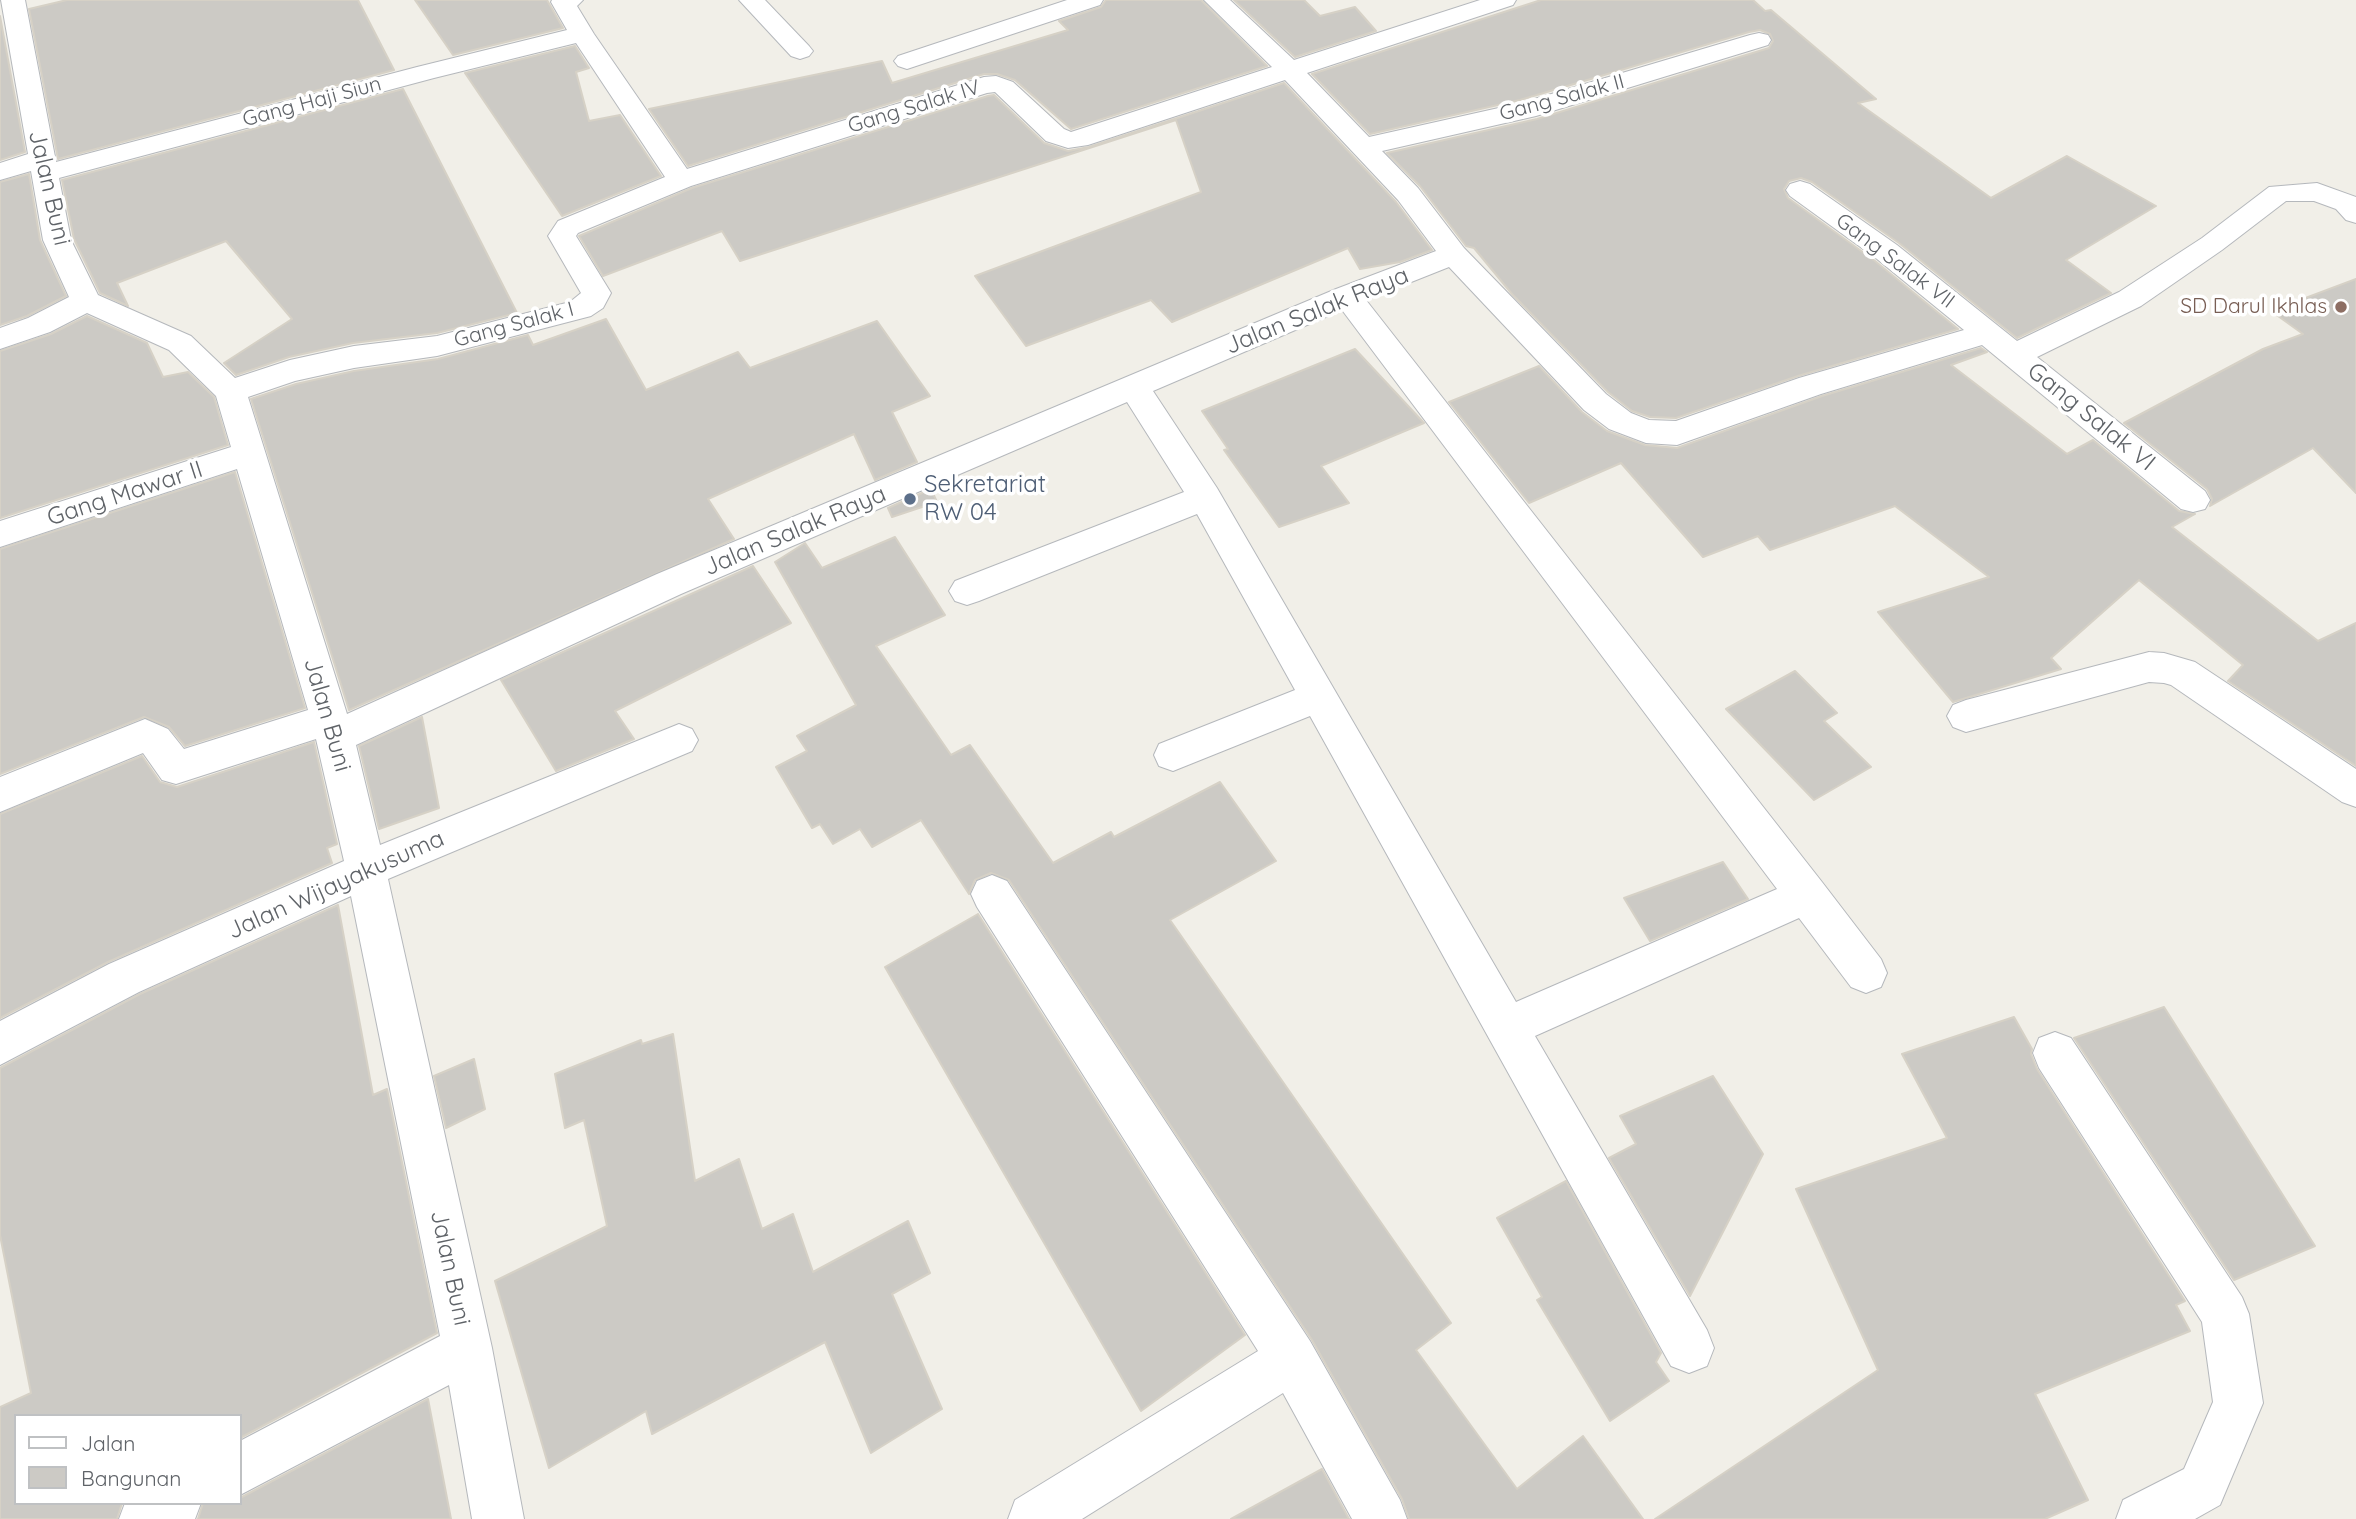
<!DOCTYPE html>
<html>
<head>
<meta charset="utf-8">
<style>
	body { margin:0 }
	#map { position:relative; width:2356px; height:1519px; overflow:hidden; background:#f1efe8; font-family:Quicksand,sans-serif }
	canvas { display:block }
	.legend { position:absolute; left:14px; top:1414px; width:228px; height:91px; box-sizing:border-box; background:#fff; border:2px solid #bfc1c3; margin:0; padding:9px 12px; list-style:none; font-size:21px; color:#5f6368 }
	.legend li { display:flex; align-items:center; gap:14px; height:35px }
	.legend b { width:35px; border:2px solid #bfc1c3 }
</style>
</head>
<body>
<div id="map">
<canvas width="2356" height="1519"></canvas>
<ul class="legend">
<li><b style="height:9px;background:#fff"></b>Jalan</li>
<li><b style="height:19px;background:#cccac5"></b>Bangunan</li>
</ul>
</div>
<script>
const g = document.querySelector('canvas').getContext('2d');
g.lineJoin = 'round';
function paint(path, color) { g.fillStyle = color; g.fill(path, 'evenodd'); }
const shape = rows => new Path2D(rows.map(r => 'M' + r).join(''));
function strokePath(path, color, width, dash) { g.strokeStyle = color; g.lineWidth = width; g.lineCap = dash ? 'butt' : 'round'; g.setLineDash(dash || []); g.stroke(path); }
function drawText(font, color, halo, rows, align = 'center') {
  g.font = font + ' Quicksand,sans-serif'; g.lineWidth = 7; g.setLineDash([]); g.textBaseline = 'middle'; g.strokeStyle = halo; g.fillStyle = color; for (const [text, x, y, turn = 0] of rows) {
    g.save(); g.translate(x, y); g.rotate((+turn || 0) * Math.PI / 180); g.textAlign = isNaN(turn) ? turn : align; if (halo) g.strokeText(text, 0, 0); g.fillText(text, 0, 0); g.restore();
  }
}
const building = shape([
	[67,0,358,0,394,70,58,159,29,9,67,0],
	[415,0,547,0,563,28,453,55,415,0],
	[1106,0,1201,0,1267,66,1071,129,1015,80,997,74,984,74,688,166,649,109,882,61,892,83,1068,30,1059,21,1101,7,1106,0],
	[1234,0,1304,0,1320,16,1355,7,1376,31,1295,57,1234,0],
	[1541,0,1753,0,1765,11,1771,10,1876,99,1858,103,1991,198,2067,156,2156,206,2066,260,2111,293,2017,338,1899,243,1812,182,1801,178,1789,181,1784,189,1788,198,1875,261,1958,329,1798,376,1676,418,1650,417,1632,411,1608,392,1512,294,1474,248,1466,246,1420,186,1387,153,1537,119,1769,48,1773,41,1770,34,1760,30,1749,32,1520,100,1370,134,1312,74,1541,0],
	[0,16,25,152,0,160,0,16],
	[575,46,589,68,576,72,589,121,620,115,661,176,562,216,465,73,575,46],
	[1284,83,1396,202,1432,250,1400,262,1360,269,1348,248,1172,322,1151,300,1026,346,975,276,1201,192,1176,120,740,261,722,231,603,276,579,236,692,188,988,96,994,95,1044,143,1068,151,1089,147,1284,83],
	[403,89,517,313,437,333,353,343,289,357,236,375,224,363,292,319,226,241,117,283,128,306,100,293,74,239,62,180,403,89],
	[29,174,40,240,66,296,27,316,0,325,0,182,29,174],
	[2356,279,2356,493,2313,448,2210,506,2212,499,2207,489,2124,423,2263,349,2303,334,2271,311,2356,279],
	[87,316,147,343,163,377,188,372,214,397,228,445,0,518,0,351,51,334,87,316],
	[606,319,646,390,738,352,750,368,877,321,930,396,892,412,917,462,875,480,854,434,708,499,734,539,349,710,251,399,296,384,354,371,438,359,528,335,533,345,606,319],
	[1981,348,1987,352,1951,365,2067,454,2093,440,2179,511,2195,514,2172,527,2318,641,2356,623,2356,766,2228,681,2243,665,2139,580,2051,658,2061,669,1953,702,1878,612,1989,577,1895,506,1770,550,1758,536,1703,557,1621,463,1529,503,1449,402,1539,366,1582,412,1607,431,1645,445,1677,448,1822,396,1981,348],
	[1355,349,1424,423,1321,466,1349,503,1279,527,1224,450,1228,449,1202,411,1355,349],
	[235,472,305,708,185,746,169,727,144,717,0,774,0,549,235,472],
	[931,489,937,502,892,517,888,508,931,489],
	[895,537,945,615,876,646,951,755,970,745,1053,863,1111,832,1114,837,1220,782,1276,861,1170,920,1451,1323,1416,1350,1517,1489,1583,1436,1643,1519,1409,1519,1402,1499,1312,1340,1009,880,991,873,975,880,969,894,921,820,872,847,860,829,833,844,820,824,812,828,776,767,807,751,797,736,856,705,775,562,805,543,822,568,895,537],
	[753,566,791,623,615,711,634,739,556,771,501,680,753,566],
	[1795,671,1837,713,1824,721,1871,767,1814,800,1726,709,1795,671],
	[422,717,439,808,379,829,359,746,422,717],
	[314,742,337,844,327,848,332,863,108,962,0,1018,0,814,142,756,160,782,177,787,314,742],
	[1723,862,1748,899,1650,941,1624,898,1723,862],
	[338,905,373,1095,387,1089,437,1333,240,1438,240,1416,16,1416,16,1503,122,1503,117,1519,0,1519,0,1407,31,1393,0,1235,0,1068,140,994,338,905],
	[978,914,1245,1335,1141,1411,885,967,978,914],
	[2164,1007,2315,1246,2234,1280,2074,1038,2164,1007],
	[2014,1017,2032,1049,2031,1054,2037,1069,2185,1301,2176,1305,2190,1331,2035,1394,2088,1500,2045,1519,1655,1519,1878,1370,1796,1189,1947,1138,1902,1054,2014,1017],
	[673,1034,695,1181,739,1159,762,1229,793,1214,813,1272,908,1221,930,1273,892,1294,942,1409,871,1453,825,1342,652,1434,646,1411,549,1468,495,1281,607,1226,584,1120,565,1128,555,1074,641,1040,642,1044,673,1034],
	[474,1059,485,1109,446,1128,434,1076,474,1059],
	[1713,1076,1763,1154,1690,1296,1609,1158,1636,1144,1620,1116,1713,1076],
	[1566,1181,1661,1353,1656,1362,1669,1381,1610,1421,1537,1300,1542,1297,1497,1218,1566,1181],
	[428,1399,451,1519,198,1519,203,1503,240,1503,240,1498,428,1399],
	[1322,1469,1349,1519,1231,1519,1322,1469]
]);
const minor = shape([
	[1,0,25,0,56,162,417,67,567,30,551,2,552,0,583,0,577,6,594,34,687,169,984,77,996,76,1013,82,1064,129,1071,132,1272,67,1204,0,1230,0,1294,60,1480,0,1516,0,1513,5,1307,73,1369,137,1521,103,1750,35,1759,33,1768,35,1771,40,1768,45,1536,116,1382,151,1418,188,1464,248,1606,394,1631,413,1649,420,1676,421,1799,378,1964,330,1877,259,1790,196,1786,190,1790,184,1800,181,1810,184,1897,245,2017,341,2119,292,2202,238,2269,187,2317,183,2356,197,2356,223,2346,220,2336,209,2314,201,2286,201,2222,250,2141,306,2037,357,2205,491,2210,500,2205,509,2193,512,2181,509,1982,345,1821,394,1677,445,1646,443,1609,429,1584,410,1449,267,1366,300,1822,882,1881,959,1887,973,1881,987,1866,993,1851,987,1799,918,1535,1036,1707,1330,1714,1348,1707,1366,1689,1373,1671,1366,1310,716,1173,771,1159,766,1154,755,1159,744,1295,690,1197,514,979,601,967,605,955,601,949,591,955,581,1184,492,1127,402,681,594,356,745,380,845,679,724,692,729,698,740,692,751,388,879,492,1348,524,1519,472,1519,449,1385,240,1495,240,1441,440,1336,351,896,139,992,0,1065,0,1021,109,964,344,861,316,739,176,784,162,780,143,753,0,812,0,777,145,719,168,729,184,749,308,710,237,469,0,547,0,521,231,447,216,396,169,350,87,313,50,332,0,349,0,328,28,318,69,297,43,240,31,171,0,180,0,163,28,154,1,0],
	[576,43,665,177,558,221,548,236,581,293,570,302,437,336,354,346,290,360,235,378,191,336,98,295,71,240,59,178,434,78,576,43],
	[1285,80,1398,200,1436,251,1336,289,657,574,347,714,248,397,295,381,354,368,437,356,591,316,603,308,611,293,576,236,578,233,691,186,987,93,995,92,1046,141,1068,148,1088,145,1285,80],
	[1342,310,1777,889,1516,1002,1217,488,1153,391,1342,310],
	[739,0,765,0,809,46,813,51,809,56,800,59,791,56,739,0],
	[1067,0,1103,0,1100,5,916,66,907,69,898,66,894,61,898,56,1067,0],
	[2149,652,2164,653,2195,662,2356,769,2356,807,2342,802,2171,685,2164,683,2149,682,1966,732,1953,727,1947,716,1953,705,1966,700,2149,652],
	[992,875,1007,881,1310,1341,1400,1500,1407,1519,1352,1519,1283,1393,1082,1519,1008,1519,1015,1500,1258,1351,977,907,971,894,977,881,992,875],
	[2055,1032,2071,1038,2242,1297,2249,1314,2263,1403,2220,1505,2195,1519,2116,1519,2123,1500,2184,1469,2213,1402,2202,1322,2039,1068,2033,1053,2039,1038,2055,1032],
	[125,1503,201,1503,195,1519,119,1519,125,1503]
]);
const markers = [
	[2341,307,7,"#8d6e63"],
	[910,499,7,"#5c6f8a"]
];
const farStreetnames = [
	["Gang Salak II",1562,98,-15],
	["Gang Haji Siun",312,102,-15],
	["Gang Salak IV",914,107,-17],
	["Gang Salak VII",1895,261,37],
	["Gang Salak I",514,325,-15]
];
const farEducationnames = [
	["SD Darul Ikhlas",2327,307]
];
const streetNames = [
	["Jalan Buni",49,188,77],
	["Jalan Salak Raya",1317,311,-22],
	["Gang Salak VI",2091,417,39],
	["Gang Mawar II",125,494,-18],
	["Jalan Salak Raya",795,531,-23],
	["Jalan Buni",327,715,74],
	["Jalan Wijayakusuma",336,885,-24],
	["Jalan Buni",450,1268,78]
];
const serviceNames = [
	["Sekretariat",924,485],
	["RW 04",924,513]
];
paint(building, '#cccac5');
strokePath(building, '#d6d1c6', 2);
strokePath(minor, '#b5b8bc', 2);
paint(minor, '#fff');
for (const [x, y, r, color] of markers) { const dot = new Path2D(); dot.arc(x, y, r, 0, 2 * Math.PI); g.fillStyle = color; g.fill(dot); strokePath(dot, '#fff', 2.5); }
drawText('21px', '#5f6368', '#fff', farStreetnames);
drawText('21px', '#785e54', '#fff', farEducationnames, 'right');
drawText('24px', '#5f6368', '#fff', streetNames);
drawText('24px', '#4e5e75', '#fff', serviceNames, 'left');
</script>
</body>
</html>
